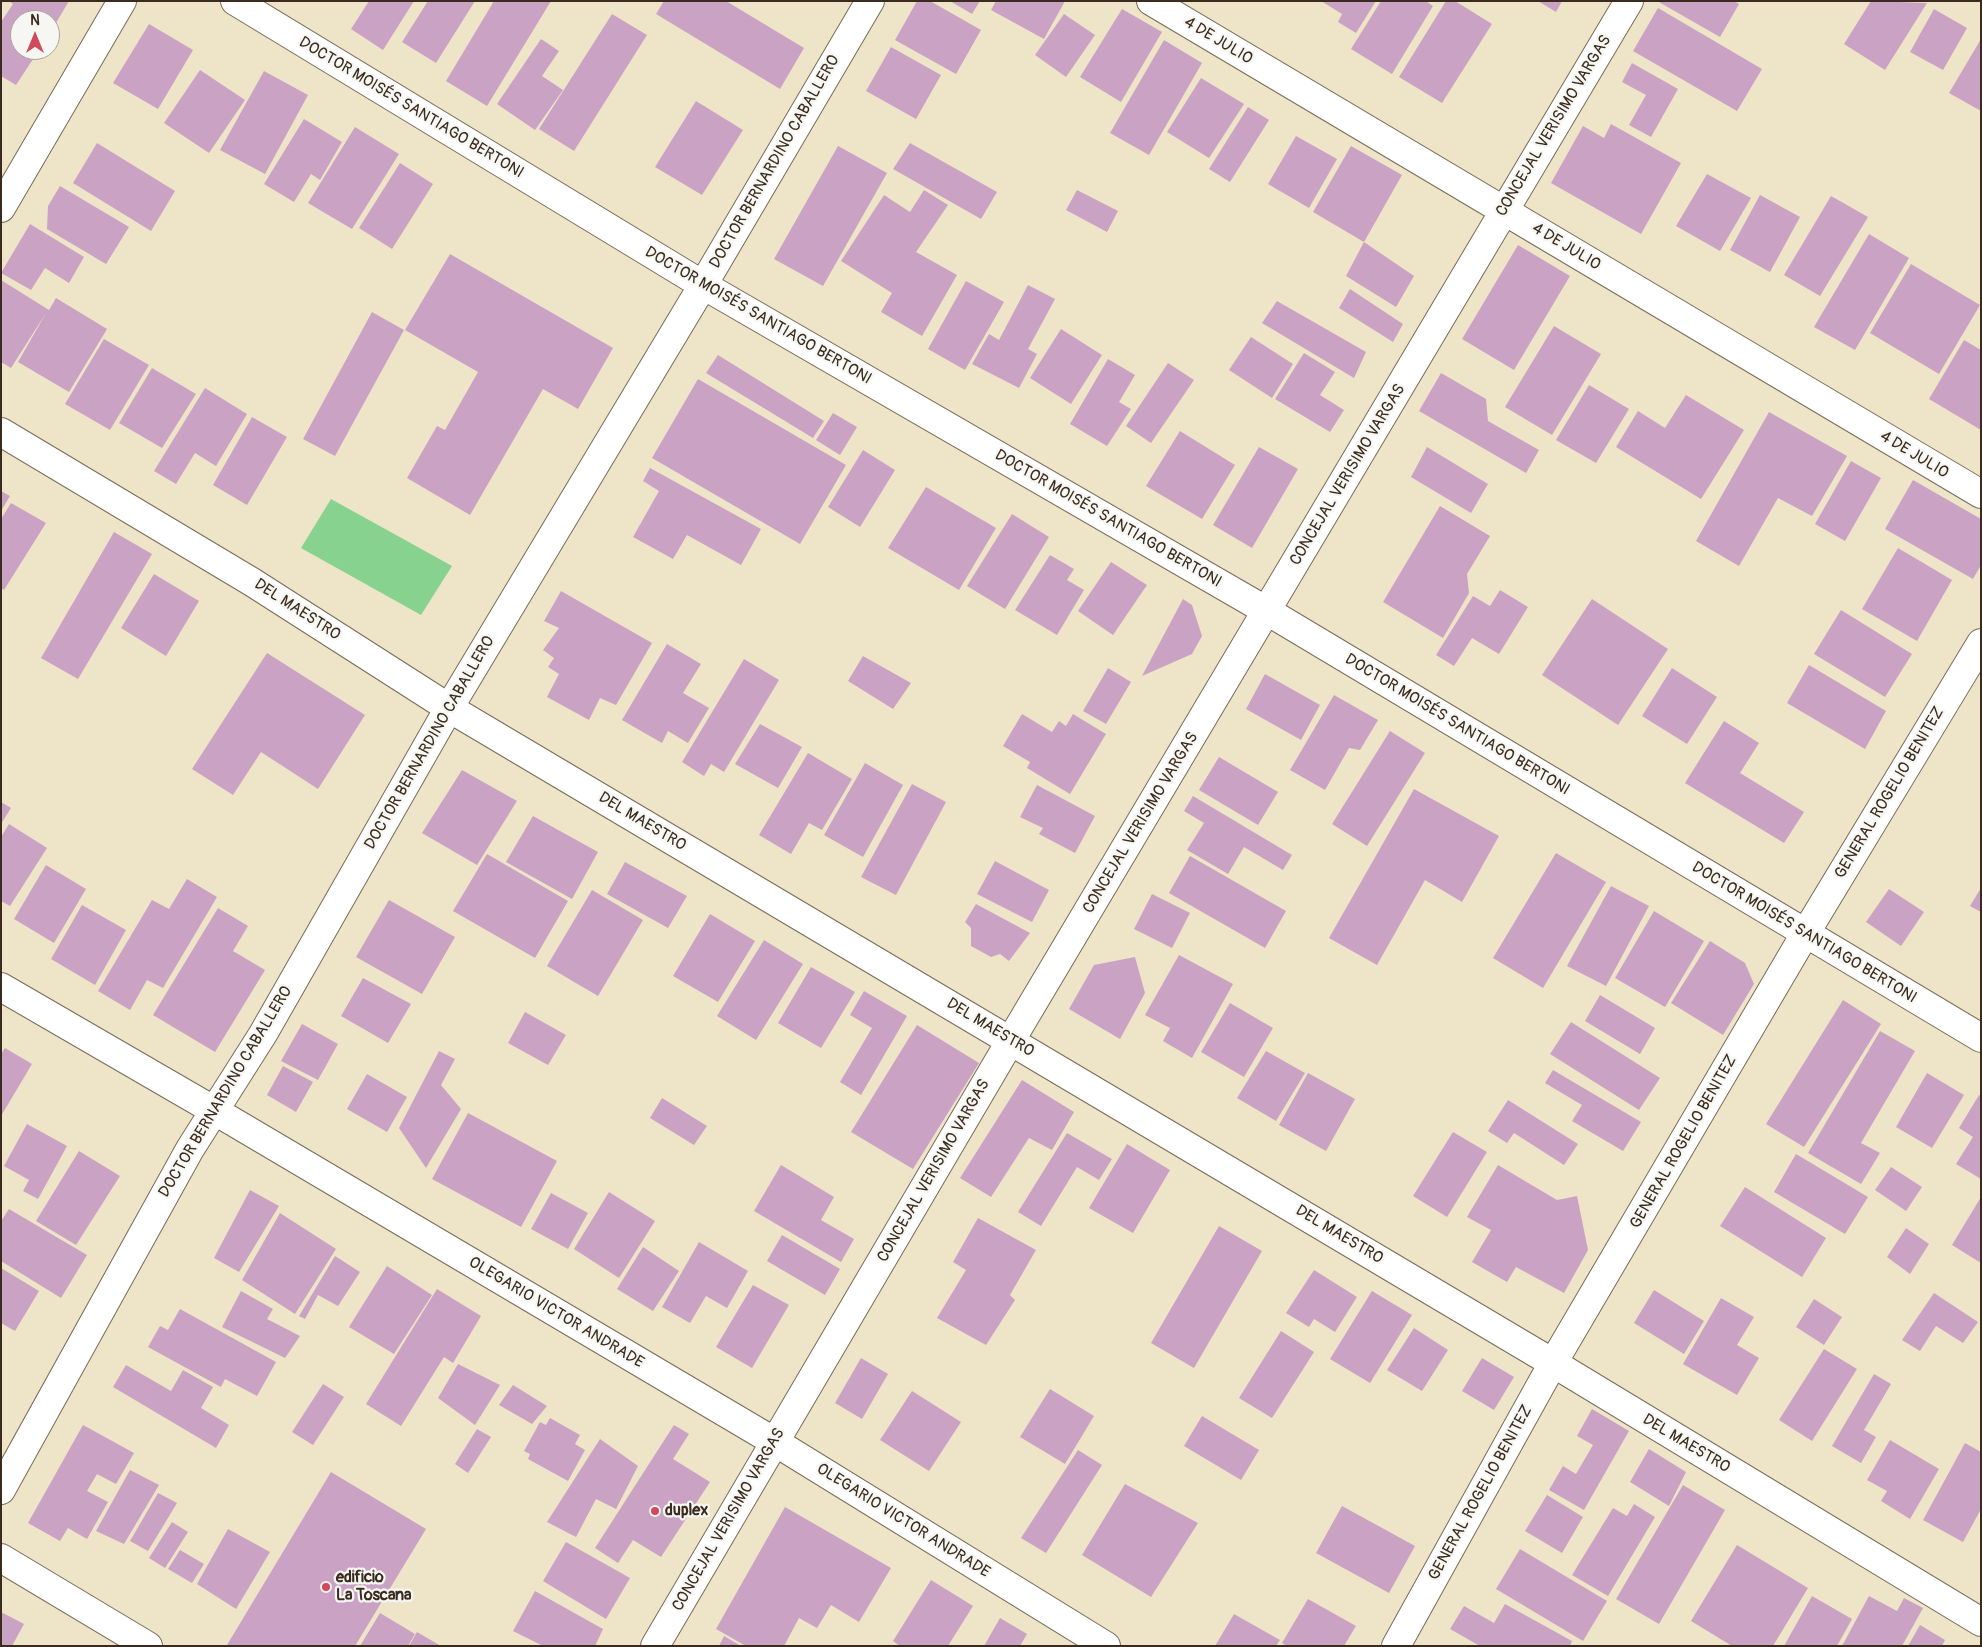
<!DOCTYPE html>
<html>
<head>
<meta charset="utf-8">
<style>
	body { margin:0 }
	#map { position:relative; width:1982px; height:1647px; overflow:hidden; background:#eee4c8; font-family:Pangolin,sans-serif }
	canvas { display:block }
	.frame { position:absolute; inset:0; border:2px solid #3b2a1e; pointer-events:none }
	.north { position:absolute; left:10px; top:10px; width:50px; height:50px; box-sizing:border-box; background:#f6f6f2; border:1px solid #aba49d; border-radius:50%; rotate:0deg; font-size:14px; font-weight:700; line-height:20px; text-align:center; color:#3b2a1e }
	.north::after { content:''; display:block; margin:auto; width:18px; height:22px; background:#d1495b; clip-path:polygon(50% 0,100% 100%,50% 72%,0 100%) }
</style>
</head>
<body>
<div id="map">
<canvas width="1982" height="1647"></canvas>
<div class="frame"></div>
<div class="north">N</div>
</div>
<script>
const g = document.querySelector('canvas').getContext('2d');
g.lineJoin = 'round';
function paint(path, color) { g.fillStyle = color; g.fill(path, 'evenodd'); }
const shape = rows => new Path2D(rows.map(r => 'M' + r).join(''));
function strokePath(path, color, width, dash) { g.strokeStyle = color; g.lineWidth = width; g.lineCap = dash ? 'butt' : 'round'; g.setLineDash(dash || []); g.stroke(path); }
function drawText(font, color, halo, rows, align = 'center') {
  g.font = font + ' Pangolin,sans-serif'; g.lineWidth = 4.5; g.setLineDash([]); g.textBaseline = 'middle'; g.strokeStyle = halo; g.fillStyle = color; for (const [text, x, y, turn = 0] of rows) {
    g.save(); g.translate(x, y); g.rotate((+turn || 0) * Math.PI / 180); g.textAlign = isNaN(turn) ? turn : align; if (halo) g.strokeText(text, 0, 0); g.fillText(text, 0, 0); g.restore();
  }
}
const green = shape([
	[331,499,452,566,421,615,301,548]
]);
const building = shape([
	[9,1,69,1,50,33,50,20,20,20,20,50,39,50,16,85,1,76,1,22,13,4],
	[369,1,414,1,383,50,351,29],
	[428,1,475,1,436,63,402,42],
	[494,1,551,1,487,106,446,81],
	[664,1,726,1,804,48,780,89,656,14],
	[917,1,930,1,981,30,956,74,895,40],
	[950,1,980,1,972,14],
	[996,1,1065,1,1044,39,991,10],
	[1321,1,1376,1,1356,33,1338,22,1342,14],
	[1381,1,1426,1,1433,6,1392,74,1351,49],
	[1446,1,1455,1,1492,24,1442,103,1399,77],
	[1538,1,1562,1,1556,12],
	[1657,1,1734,1,1739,4,1720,37],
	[1871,1,1927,3,1885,70,1844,44],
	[1658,8,1762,69,1737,111,1633,51],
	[1122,9,1162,32,1121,102,1080,77],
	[1934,9,1967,28,1943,70,1910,52],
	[612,14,647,35,574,151,539,129],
	[1064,14,1095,35,1066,77,1035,55],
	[149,24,193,50,158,109,113,83],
	[541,39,559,51,542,76,563,90,535,130,497,104],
	[1981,39,1981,111,1949,93],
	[1164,40,1202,63,1149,155,1110,133],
	[891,47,941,75,916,119,866,91],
	[1632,63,1678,89,1651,137,1629,125,1646,95,1622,82],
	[200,70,245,100,209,153,164,123],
	[264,71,308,95,265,174,220,150],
	[1201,78,1244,104,1209,158,1167,132],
	[696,101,743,130,702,195,655,167],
	[1248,107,1269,120,1230,182,1209,169],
	[304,119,342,142,320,180,311,174,294,202,264,184],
	[1611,124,1681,163,1641,234,1551,183,1583,126,1604,138],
	[355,127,399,154,352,229,308,203],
	[1296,136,1337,159,1309,208,1268,184],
	[97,143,175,191,151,231,73,183],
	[910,143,997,192,981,219,893,169],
	[838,146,887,173,823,286,774,259],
	[1351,146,1402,175,1364,242,1313,212],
	[400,163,433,184,392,249,359,228],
	[1707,174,1751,198,1720,251,1676,226],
	[60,186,129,227,106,264,47,229,48,206],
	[924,190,948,205,916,252,957,275,922,336,881,312,892,293,841,261,884,195,910,212],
	[1077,190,1118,211,1107,232,1066,210],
	[1760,195,1800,217,1770,272,1730,250],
	[1831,196,1868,217,1820,296,1784,275],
	[30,224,84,257,69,283,45,268,31,290,1,273],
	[1869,234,1909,258,1855,350,1814,327],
	[1364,242,1414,276,1396,307,1346,276],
	[1518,245,1570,276,1514,370,1462,339],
	[450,254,613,348,578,409,543,389,470,515,407,478,437,426,445,430,478,372,405,330],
	[1911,264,1980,305,1939,374,1870,333],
	[1,280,49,310,56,298,107,329,69,392,18,362,46,313,11,368,1,362],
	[966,281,1004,302,965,370,928,349],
	[1028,285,1055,299,1028,349,1037,354,1019,388,972,364,989,334,999,340],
	[1350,289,1403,324,1393,342,1339,308],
	[1277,301,1366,352,1354,378,1262,323],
	[372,312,404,330,335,456,303,439],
	[1554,326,1601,354,1552,435,1505,407],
	[1061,329,1102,355,1071,404,1030,378],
	[1251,337,1293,364,1272,398,1229,370],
	[104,339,149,365,110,430,65,404],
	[1964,340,1981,350,1981,430,1929,399],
	[1304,353,1335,372,1320,395,1344,410,1330,432,1275,399],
	[718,355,824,421,813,438,706,373],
	[1108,359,1135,375,1119,402,1131,409,1107,446,1070,424],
	[1168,363,1194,380,1151,443,1126,426],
	[152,368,196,394,162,448,119,423],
	[1441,373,1486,399,1488,421,1539,450,1526,473,1419,411],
	[698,379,846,465,800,544,652,458],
	[1589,385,1629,409,1596,463,1556,440],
	[205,388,247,414,216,466,195,453,176,484,154,471],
	[1686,395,1744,430,1701,499,1616,447,1638,411,1665,428],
	[1769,412,1847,456,1812,516,1778,498,1739,566,1696,541],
	[833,413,857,427,840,455,816,440],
	[252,417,287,437,247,505,213,485],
	[1180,431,1235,465,1202,519,1146,486],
	[1259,447,1298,469,1252,548,1213,525],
	[1427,447,1488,484,1471,513,1411,477],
	[863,450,895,470,860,527,828,507],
	[1851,461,1881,478,1845,541,1815,524],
	[650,468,761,529,741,565,687,535,673,559,633,537,659,491,643,481],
	[1913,480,1981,519,1981,565,1973,579,1885,529],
	[926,487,996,528,959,590,888,548],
	[1,491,10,496,1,511],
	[11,503,46,523,4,590,1,588,1,519],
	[1440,506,1490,536,1467,574,1469,593,1443,638,1383,602],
	[1012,514,1049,537,1005,609,967,586],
	[114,532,152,554,78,679,41,658],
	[1898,548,1952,580,1917,641,1862,609],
	[1050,555,1074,569,1067,580,1084,590,1057,635,1015,610],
	[1111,562,1147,585,1113,635,1078,611],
	[154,574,199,601,166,656,121,628],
	[1500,590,1528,607,1499,654,1472,638,1454,666,1436,655,1473,596,1490,606],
	[561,591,652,643,616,705,600,698,589,720,547,697,559,674,548,667,554,658,543,650,559,628,544,621],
	[1183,599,1192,605,1202,636,1192,654,1142,676],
	[1592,599,1668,649,1618,725,1542,675],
	[1841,610,1912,654,1885,697,1814,654],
	[667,644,701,664,683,693,709,708,688,743,668,731,662,743,622,720],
	[267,653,365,715,318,789,261,752,233,795,192,769],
	[863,656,911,683,893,709,848,681],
	[744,659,779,680,724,772,711,764,704,776,682,762],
	[1809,665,1886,711,1865,749,1787,703],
	[1108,668,1131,682,1106,724,1083,711],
	[1672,668,1717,697,1687,744,1642,716],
	[1265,674,1320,705,1301,740,1246,709],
	[1334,695,1378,720,1360,750,1349,748,1325,790,1290,770],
	[1022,714,1052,732,1059,721,1066,726,1073,714,1106,734,1070,794,1027,768,1030,762,1003,746],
	[1724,721,1759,743,1740,773,1804,812,1784,843,1685,783],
	[760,724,802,747,778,788,735,764],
	[1390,731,1425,753,1367,846,1332,824],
	[808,753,852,779,822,830,809,823,791,854,759,835],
	[1219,757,1278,792,1258,825,1199,790],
	[865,763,903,785,863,857,824,835],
	[462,770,517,801,477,865,422,833],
	[912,784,946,802,896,895,861,877],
	[1037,785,1095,816,1075,853,1039,834,1043,828,1020,817],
	[1414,789,1499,836,1462,902,1425,880,1377,965,1329,938],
	[1193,796,1292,855,1283,870,1244,847,1228,874,1187,850,1204,823,1184,811],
	[1,802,11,808,1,824],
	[533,816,598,852,572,899,506,862],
	[9,824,47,848,10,906,1,901,1,837],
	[1556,853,1606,882,1543,988,1493,958],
	[487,854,568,901,535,958,453,911],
	[1190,856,1286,911,1265,948,1169,893],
	[995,861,1049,890,1032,922,977,894],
	[625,862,687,896,668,928,607,894],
	[46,865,86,889,54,943,14,919],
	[187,879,217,897,163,988,147,980,130,1010,98,991,152,900,169,909],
	[1611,886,1649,906,1606,986,1567,966],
	[1981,888,1981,912,1970,906],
	[1889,889,1924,912,1901,946,1866,922],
	[592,890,643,920,598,996,547,966],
	[1152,894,1190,913,1172,948,1134,929],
	[389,900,455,937,422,994,356,957],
	[976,904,1030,933,1009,961,1000,954,991,957,971,946,971,928,965,922],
	[82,905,126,930,95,985,51,959],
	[218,908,248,926,233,951,265,970,215,1052,153,1015],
	[1654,911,1704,941,1665,1007,1615,978],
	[710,914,755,941,718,1002,673,976],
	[764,940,803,964,756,1040,717,1016],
	[1710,941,1745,963,1754,984,1723,1035,1671,1003],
	[1179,955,1233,984,1192,1058,1163,1041,1170,1028,1145,1015],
	[1135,957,1145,993,1120,1039,1069,1009,1094,965],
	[811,967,855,992,821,1048,778,1023],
	[363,978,411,1004,388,1043,341,1016],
	[864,991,907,1016,861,1095,840,1082,872,1028,850,1015],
	[1600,995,1655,1028,1640,1054,1585,1021],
	[1843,1000,1881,1024,1804,1147,1766,1124],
	[1230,1003,1273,1028,1244,1077,1201,1052],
	[525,1012,566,1035,548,1065,508,1043],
	[1571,1022,1660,1078,1639,1110,1550,1054],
	[302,1024,338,1044,318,1080,281,1061],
	[917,1025,979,1063,913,1169,851,1132],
	[1880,1031,1915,1051,1861,1143,1880,1153,1861,1184,1808,1153],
	[5,1048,32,1064,1,1116,1,1054],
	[439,1051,455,1059,441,1085,461,1109,426,1168,399,1128],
	[1266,1051,1305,1073,1276,1121,1237,1098],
	[283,1066,313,1082,296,1112,267,1095],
	[1553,1070,1641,1122,1623,1151,1572,1121,1582,1105,1545,1083],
	[1308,1073,1355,1099,1326,1151,1279,1125],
	[1927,1073,1964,1095,1932,1148,1896,1127],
	[367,1074,407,1097,387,1132,347,1109],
	[1022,1080,1074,1112,1052,1150,1029,1138,991,1197,960,1178],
	[1979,1095,1981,1096,1981,1179,1956,1164,1973,1137,1959,1128],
	[662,1098,707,1126,694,1145,650,1118],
	[1508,1100,1578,1144,1564,1165,1514,1133,1507,1143,1488,1131],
	[468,1113,557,1161,521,1227,432,1179],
	[27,1124,67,1146,38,1199,23,1191,29,1180,4,1166],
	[1453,1132,1487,1152,1447,1217,1413,1196],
	[1067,1133,1112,1159,1099,1180,1077,1167,1041,1226,1018,1212],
	[1127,1144,1170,1170,1133,1233,1089,1208],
	[79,1151,120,1176,76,1245,36,1221],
	[1796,1154,1868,1197,1845,1234,1774,1192],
	[781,1165,834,1197,821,1220,854,1239,841,1262,754,1211],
	[1498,1165,1557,1200,1577,1196,1588,1250,1564,1293,1516,1267,1507,1282,1472,1262,1491,1230,1467,1217],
	[1891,1167,1922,1187,1906,1211,1875,1190],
	[1745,1187,1826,1238,1802,1277,1720,1226],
	[250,1190,279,1206,239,1272,214,1258],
	[609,1192,655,1221,619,1278,574,1249],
	[551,1193,588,1213,568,1249,531,1229],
	[1981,1197,1981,1263,1952,1245],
	[9,1209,87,1255,61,1298,1,1261,1,1221],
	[280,1213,336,1249,295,1314,242,1280],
	[978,1218,1036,1250,1010,1295,1015,1300,986,1345,937,1318,966,1270,953,1262],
	[1219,1226,1262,1251,1194,1368,1151,1343],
	[1906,1228,1929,1244,1910,1274,1887,1257],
	[782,1235,840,1269,825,1295,767,1261],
	[699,1242,748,1271,727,1308,706,1296,690,1323,662,1307],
	[643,1247,679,1271,653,1311,617,1289],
	[335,1256,360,1272,338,1306,318,1295,305,1319,299,1316],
	[387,1266,432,1295,394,1354,349,1327],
	[1,1268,39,1291,15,1331,1,1323],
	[1314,1270,1357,1297,1335,1332,1314,1319,1309,1327,1286,1313],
	[753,1285,789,1305,752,1368,716,1347],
	[437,1289,481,1316,453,1363,444,1357,401,1426,366,1404],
	[1654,1290,1704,1321,1684,1354,1634,1323],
	[241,1291,273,1309,267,1319,300,1336,285,1358,222,1327],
	[1372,1291,1412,1315,1370,1383,1330,1359],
	[1934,1293,1978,1322,1963,1343,1936,1326,1920,1351,1902,1340],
	[1721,1298,1754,1317,1737,1345,1759,1358,1737,1395,1683,1364],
	[1814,1299,1842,1317,1824,1345,1796,1327],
	[180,1309,276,1362,257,1396,225,1379,221,1387,148,1347,160,1326,168,1330],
	[1414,1328,1448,1350,1422,1391,1387,1370],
	[1281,1331,1314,1352,1272,1418,1239,1398],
	[1824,1349,1857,1369,1812,1441,1779,1420],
	[861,1358,888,1374,862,1419,835,1403],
	[1482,1358,1514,1377,1494,1410,1462,1391],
	[458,1364,500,1385,475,1425,438,1398],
	[126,1365,171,1391,183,1370,213,1387,201,1408,229,1425,216,1448,113,1387],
	[1874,1374,1891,1384,1864,1430,1876,1437,1861,1463,1832,1446],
	[323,1384,344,1397,313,1445,292,1432],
	[513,1385,547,1406,532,1424,499,1405],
	[1050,1389,1094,1416,1065,1464,1020,1437],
	[912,1391,961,1422,929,1471,880,1440],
	[1592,1409,1629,1431,1584,1510,1549,1490,1563,1466,1576,1474,1593,1445,1577,1436],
	[1202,1416,1259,1450,1241,1480,1184,1446],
	[550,1418,580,1435,575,1444,585,1450,568,1481,528,1459,530,1454,524,1451,540,1422,546,1425],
	[83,1425,134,1453,116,1484,97,1474,87,1491,108,1502,87,1539,68,1528,60,1541,28,1523],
	[674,1425,689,1434,673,1459,710,1482,661,1557,633,1540,618,1563,595,1548],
	[477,1429,491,1437,468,1473,455,1464],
	[600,1439,638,1466,616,1509,596,1499,576,1537,547,1522],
	[1890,1440,1939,1469,1910,1519,1881,1501,1887,1491,1867,1480],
	[1965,1443,1981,1452,1981,1509,1963,1542,1923,1520],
	[1649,1449,1686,1472,1669,1506,1630,1482],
	[1078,1450,1102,1465,1046,1553,1021,1538],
	[130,1470,159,1485,124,1544,96,1531],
	[331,1472,426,1529,355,1646,227,1645],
	[1125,1484,1198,1523,1151,1597,1082,1555],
	[1683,1485,1725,1510,1659,1624,1616,1599],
	[158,1493,177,1503,148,1551,130,1541],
	[1547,1495,1583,1517,1562,1553,1525,1531],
	[1634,1504,1655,1517,1608,1596,1572,1575,1613,1508,1627,1516],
	[1342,1506,1415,1546,1389,1593,1316,1553],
	[785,1507,891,1568,859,1622,831,1605,817,1628,799,1618,784,1646,746,1646,716,1629],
	[172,1522,188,1532,165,1568,149,1558],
	[228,1529,270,1552,236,1609,197,1584],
	[566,1542,630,1578,606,1619,543,1581],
	[1737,1545,1808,1588,1773,1646,1732,1646,1691,1621],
	[1520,1549,1607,1601,1583,1641,1496,1589],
	[180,1550,204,1564,192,1583,168,1569],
	[931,1580,973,1606,948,1646,900,1646,893,1641],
	[535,1591,603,1629,595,1646,543,1646,513,1631],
	[1812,1596,1852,1619,1837,1646,1784,1646],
	[1869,1596,1897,1611,1904,1598,1923,1608,1902,1646,1842,1646],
	[1308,1599,1356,1626,1344,1646,1287,1646,1282,1643],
	[1505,1604,1572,1641,1570,1646,1480,1646,1450,1629,1464,1606,1494,1623],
	[1,1612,24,1624,12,1646,1,1646],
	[380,1613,415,1634,408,1646,360,1646],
	[1234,1614,1280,1640,1276,1646,1215,1646],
	[1000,1618,1027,1634,1020,1646,984,1646],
	[1920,1625,1945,1640,1942,1646,1908,1646],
	[417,1632,441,1646,409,1646],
	[724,1636,741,1646,719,1646]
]);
const minor = shape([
	[235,1,703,285,1267,611,1981,1038],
	[1151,1,1981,494],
	[1,208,122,1],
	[1,432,252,582,449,708,1553,1363,1981,1622],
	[1,987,215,1111,775,1442,1106,1646],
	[1,1490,190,1149,263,1034,449,708,703,285,870,1],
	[1,1558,148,1646],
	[655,1646,1011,1040,1629,1],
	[1396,1646,1553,1363,1805,934,1981,643]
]);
const markers = [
	[655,1511,5,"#d1495b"],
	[326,1587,5,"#d1495b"]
];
const streetNames = [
	["4 DE JULIO",1218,41,31],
	["DOCTOR MOISÉS SANTIAGO BERTONI",411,108,31],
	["CONCEJAL VERISIMO VARGAS",1554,126,-59],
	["DOCTOR BERNARDINO CABALLERO",775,162,-60],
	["4 DE JULIO",1566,247,31],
	["DOCTOR MOISÉS SANTIAGO BERTONI",758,316,30],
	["4 DE JULIO",1914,455,31],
	["CONCEJAL VERISIMO VARGAS",1348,475,-59],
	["DOCTOR MOISÉS SANTIAGO BERTONI",1108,519,30],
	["DEL MAESTRO",297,610,33],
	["DOCTOR MOISÉS SANTIAGO BERTONI",1457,725,31],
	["DOCTOR BERNARDINO CABALLERO",430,743,-60],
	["GENERAL ROGELIO BENITEZ",1890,793,-59],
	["DEL MAESTRO",642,822,31],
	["CONCEJAL VERISIMO VARGAS",1141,823,-59],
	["DOCTOR MOISÉS SANTIAGO BERTONI",1804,933,31],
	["DEL MAESTRO",990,1028,31],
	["DOCTOR BERNARDINO CABALLERO",226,1092,-59],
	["GENERAL ROGELIO BENITEZ",1684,1142,-60],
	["CONCEJAL VERISIMO VARGAS",934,1171,-60],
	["DEL MAESTRO",1339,1235,31],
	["OLEGARIO VICTOR ANDRADE",556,1313,31],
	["DEL MAESTRO",1686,1444,31],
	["GENERAL ROGELIO BENITEZ",1481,1493,-61],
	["CONCEJAL VERISIMO VARGAS",729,1520,-60],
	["OLEGARIO VICTOR ANDRADE",903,1521,32]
];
const poiNames = [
	["duplex",665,1511],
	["edificio",336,1578],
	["La Toscana",336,1596]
];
paint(green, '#88d28f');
paint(building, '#caa3c4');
strokePath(minor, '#7a6b5a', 30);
strokePath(minor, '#fff', 28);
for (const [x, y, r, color] of markers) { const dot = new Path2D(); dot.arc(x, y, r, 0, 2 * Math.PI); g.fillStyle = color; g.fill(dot); strokePath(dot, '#f6f6f2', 2); }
drawText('16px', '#3b2a1e', '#f6f6f2', streetNames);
drawText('bold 16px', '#3b2a1e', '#f6f6f2', poiNames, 'left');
</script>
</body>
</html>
